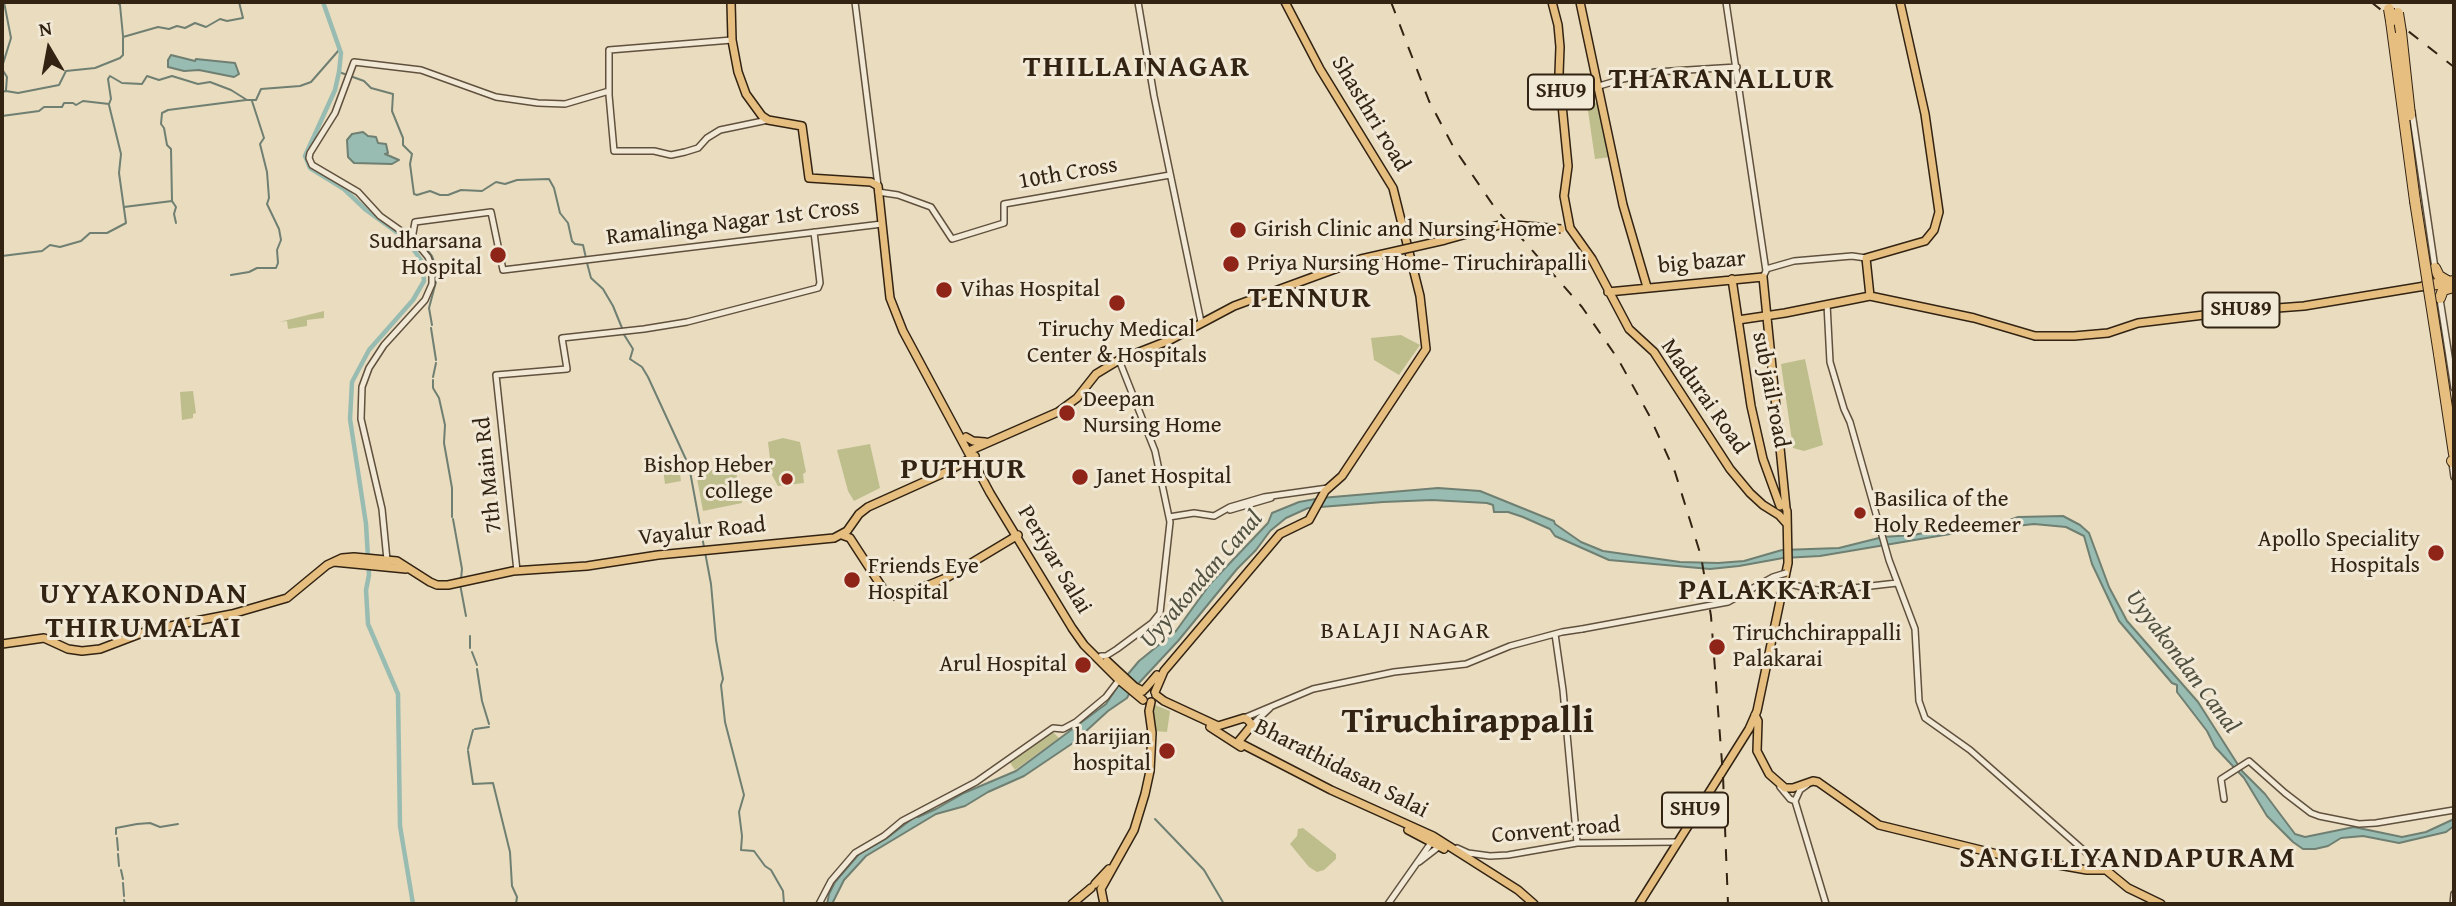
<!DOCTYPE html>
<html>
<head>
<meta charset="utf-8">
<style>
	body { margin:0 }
	#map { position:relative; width:2456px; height:906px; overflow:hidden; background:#eadcbf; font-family:"Gentium Book Plus",serif }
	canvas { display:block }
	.frame { position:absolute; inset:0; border:4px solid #322313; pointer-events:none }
	.north { position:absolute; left:14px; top:14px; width:70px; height:70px; -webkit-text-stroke:5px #f1e8d5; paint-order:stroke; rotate:350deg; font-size:19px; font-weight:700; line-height:28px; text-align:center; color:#322313 }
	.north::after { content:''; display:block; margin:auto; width:24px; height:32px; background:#322313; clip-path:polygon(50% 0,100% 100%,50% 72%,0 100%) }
</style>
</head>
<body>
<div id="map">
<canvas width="2456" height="906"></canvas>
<div class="frame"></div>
<div class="north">N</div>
</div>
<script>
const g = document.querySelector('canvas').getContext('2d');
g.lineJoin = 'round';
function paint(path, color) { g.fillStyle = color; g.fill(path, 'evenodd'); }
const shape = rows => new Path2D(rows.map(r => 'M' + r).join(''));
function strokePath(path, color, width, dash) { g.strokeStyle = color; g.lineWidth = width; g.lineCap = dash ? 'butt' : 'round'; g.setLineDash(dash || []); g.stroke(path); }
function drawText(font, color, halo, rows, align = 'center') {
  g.font = font + ' "Gentium Book Plus",serif'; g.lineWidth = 6; g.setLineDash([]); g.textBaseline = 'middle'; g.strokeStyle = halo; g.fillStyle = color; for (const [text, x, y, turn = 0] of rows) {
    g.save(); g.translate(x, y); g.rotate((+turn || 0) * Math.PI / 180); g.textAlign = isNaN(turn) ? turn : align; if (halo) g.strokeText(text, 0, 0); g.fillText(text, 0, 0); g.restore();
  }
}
const green = shape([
	[1599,102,1611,157,1595,159,1587,104],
	[324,311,324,318,307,320,307,326,288,329,287,321,279,322],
	[1401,335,1420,345,1399,375,1374,360,1371,338],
	[1805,359,1823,445,1804,451,1793,448,1781,364],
	[193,391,196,413,193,414,193,418,182,420,180,392],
	[783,438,800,442,806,472,803,474,804,483,778,486,772,475,768,442],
	[870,444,880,488,854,501,848,491,837,450],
	[678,459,681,481,665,484,662,461],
	[735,466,742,503,703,511,696,473],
	[1155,705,1170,711,1167,732,1155,731,1151,708],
	[1052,731,1059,738,1015,770,1009,761],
	[1303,828,1336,854,1336,859,1324,870,1317,872,1309,867,1290,844,1297,836,1298,829]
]);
const water = shape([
	[171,55,195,61,196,59,235,63,239,74,234,77,199,70,184,71,168,67,168,60,171,55],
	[363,132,368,136,376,137,378,143,386,144,388,153,385,154,399,160,392,164,354,163,348,157,347,140,352,134,363,132],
	[1438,488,1480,491,1554,521,1555,524,1581,542,1603,551,1680,562,1718,563,1744,561,1782,550,1839,548,1883,537,1913,535,1950,528,1999,524,2018,517,2063,516,2080,525,2089,533,2109,587,2127,621,2198,702,2242,771,2265,794,2295,834,2305,837,2354,827,2402,837,2426,832,2454,819,2454,826,2446,832,2399,843,2363,836,2341,838,2328,846,2315,849,2303,849,2293,842,2267,816,2244,778,2215,747,2207,731,2177,692,2177,685,2172,683,2119,621,2092,564,2084,536,2066,527,2034,524,1962,532,1820,556,1783,558,1739,566,1710,569,1609,560,1555,536,1550,529,1523,517,1508,512,1494,512,1493,505,1487,503,1432,500,1383,502,1308,508,1286,518,1270,531,1256,550,1237,569,1178,641,1138,684,1134,684,1127,698,1108,711,1073,743,1024,776,988,792,965,806,936,814,866,856,844,880,832,904,827,904,829,894,835,882,859,854,887,838,917,815,918,817,936,809,964,793,1016,771,1106,704,1118,686,1139,661,1176,631,1210,584,1268,523,1272,513,1299,502,1321,498,1438,488]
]);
const stream = shape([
	[117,2,120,5,123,36],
	[2,67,11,38,4,2],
	[2,69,7,77,6,90],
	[339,72,364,81,371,88,393,94,392,111,403,138,403,145,412,154,410,164,414,194,417,195,430,191,440,195,448,195,461,190,482,191,496,182,505,184,517,180,549,179,554,188,560,213,568,223,572,241,575,244,583,245,586,258],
	[2,92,6,91,18,93,59,85,66,71,95,68,120,58,123,55,123,37,158,27,169,29,177,26,185,28,195,23,206,27,220,19,227,21,243,18,239,2],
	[2,116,39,111,44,107,62,107,64,103,73,103,76,105,83,101,109,104,111,99,108,79,110,76,122,83,142,84,147,76,159,80,172,76,198,84,210,82,231,90,247,100,256,100,261,89,300,86,311,82,339,50],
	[172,201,171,149,167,145,164,128,161,124,162,113,168,110,246,100],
	[124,207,172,201,176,207,174,214,176,223],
	[417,237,432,256,436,267,437,278,429,308,432,325],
	[2,256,42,251,50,245,60,247,81,241,90,233,107,233,126,223,119,173,121,154,109,105],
	[587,263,591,278,603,289,613,306,622,328],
	[231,275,249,272,257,268,276,268,278,263,277,250,281,240,279,229,267,204,269,198,267,172,260,144,264,138,252,101],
	[431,328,436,360],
	[623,333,633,349,630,359,642,367,648,377,689,466,704,547],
	[433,377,436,363],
	[433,380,433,388,439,398,445,425,444,443,452,488,452,517],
	[453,519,462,569,461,579],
	[705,552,711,584,716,640,723,679,721,685,725,722,744,795,739,812,742,836,741,850,754,851,765,866,771,870,783,891,784,904],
	[460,584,466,616],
	[470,636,470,648],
	[472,652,477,665],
	[477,669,482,701,489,724],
	[475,729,489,727],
	[468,749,473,730],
	[468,751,473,784,493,783,510,852,512,886,517,897,516,904],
	[1155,819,1204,870,1224,904],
	[116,834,116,828,137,824,150,823,160,827,178,824],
	[117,838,118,850],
	[118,854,119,866],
	[121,870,123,879],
	[123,883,124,896],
	[124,900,125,904]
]);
const river = shape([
	[323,2,341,53,339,72,335,90,305,156,310,168,344,189,366,210,406,239,423,263,424,281,413,300,369,350,352,382,350,419,366,524,369,575,366,590,368,624,398,694,400,826,413,904]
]);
const minor = shape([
	[855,2,878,186],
	[1138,2,1154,96,1201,322],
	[1726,2,1766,271,1763,277],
	[732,40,609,50,609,95,614,151,654,151,671,155,685,152,698,148,707,138,720,130,768,120],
	[1561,97,1623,79,1655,72,1737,67],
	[2412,112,2435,268],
	[878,192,898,195,931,207,952,239,1004,223,1004,204,1170,175],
	[412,239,415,222,491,212,503,270,882,224],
	[1766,269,1794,261,1852,256,1866,258],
	[2440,299,2454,388],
	[1827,304,1830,362,1844,409,1850,422,1889,560,1915,629,1919,701,1925,718,1970,750,2106,870],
	[2452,463,2454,477],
	[1230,510,1271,498],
	[1169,517,1194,513,1214,516,1230,507,1264,497,1328,488],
	[387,560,382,509,361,419,362,387,369,368,384,345,425,300,432,284,432,268,428,257,414,240,380,216,358,192,312,165,309,158,310,153,335,113,354,62,421,70,496,97,538,103,565,104,609,91],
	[517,571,496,375,567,369,562,338,644,329,687,322,818,288,820,283,814,232],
	[1786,583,1810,589,1827,591,1897,583],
	[1555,634,1563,690,1577,843],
	[1101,656,1106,656,1117,649,1152,623,1160,613,1170,522,1155,451,1119,360],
	[1244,718,1313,689,1394,672,1466,664,1510,646,1562,632,1582,629],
	[1252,725,1270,708],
	[1780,787,1790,799,1795,801,1826,904],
	[2224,799,2221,779,2249,761,2285,793,2311,813,2319,816,2359,824,2376,823,2454,810],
	[1795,801,1800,790,1807,785],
	[1457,848,1468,853,1490,856,1508,855,1577,843,1677,842],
	[1419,862,1441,845],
	[819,904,831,881,855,853,884,836,902,821,976,782,1053,728,1063,729,1076,722,1106,697,1119,680],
	[1388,904,1433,840],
	[2453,904,2454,894]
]);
const major = shape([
	[731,2,732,40,738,72,746,94,762,116,768,120,802,126,809,178,871,182,878,186,890,298,903,331,990,493,1072,628,1084,645,1119,680,1143,700],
	[1552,2,1558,25,1560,47,1559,74,1568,166,1564,196,1570,228,1592,259,1629,329,1654,352,1730,469,1750,493,1763,505,1779,515,1787,524],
	[1580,2,1623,205,1647,287],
	[1732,279,1751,406,1763,459,1780,506],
	[1608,292,1763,277,1786,508],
	[1870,296,1866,258,1925,241,1934,230,1939,212,1925,114,1900,2],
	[1738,320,1785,313,1870,296,1974,318,2035,336,2074,336,2108,333,2138,323,2237,311,2304,306,2425,286],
	[966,437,973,441,985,442],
	[969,451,1058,412,1077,398,1096,374,1119,360,1170,340,1234,306,1335,269],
	[842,535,850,538,887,595,893,596,912,592,948,577,1018,535],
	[334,562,406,569],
	[2,644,44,638,68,649,82,651,100,649,150,630,232,614,287,598,327,565,342,558,354,557,397,561,430,582,437,585,448,585,513,571,587,566,658,555,834,538,847,531,859,514,868,507,946,472,975,456],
	[1107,661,1135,687,1143,691],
	[1145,689,1157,675],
	[1155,692,1164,671,1280,534,1309,520,1325,491,1342,476,1426,349,1420,296,1393,188,1320,69,1285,2],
	[1156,695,1164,701,1218,726,1244,718,1248,720,1252,725,1238,742,1331,790,1433,836,1518,890,1534,904],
	[1755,715,1758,721,1757,751,1769,774,1785,788,1793,788,1813,781,1818,782,1879,825,1997,854,2087,870,2106,870,2128,888,2161,904],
	[1210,727,1241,747],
	[1408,830,1444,849],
	[1095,884,1109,869],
	[1072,904,1091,888],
	[1104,904,1101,889,1134,830,1145,794,1150,771,1152,733,1149,711,1151,702],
	[1639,904,1749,729,1757,711,1788,563,1787,511]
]);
const highway = shape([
	[2391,21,2415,201],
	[2401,32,2410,115],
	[2435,268,2439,276,2449,282],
	[2425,286,2454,281],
	[2440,298,2443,290,2454,287],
	[2439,354,2454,454],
	[2452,461,2454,463]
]);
const rail = shape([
	[1391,2,1429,101,1454,148,1495,208,1582,307,1618,359,1649,415,1675,472,1701,556,1711,616,1723,776,1728,904],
	[2371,2,2454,67]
]);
const minorBridge = shape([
	[1582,629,1728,602,1773,577,1786,573]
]);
const majorBridge = shape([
	[1335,269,1361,259,1445,240,1503,224,1561,229]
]);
const highwayBridge = shape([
	[2389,9,2391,21],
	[2398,13,2401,32],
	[2415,201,2439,354]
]);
const markers = [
	[1238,230,9,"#8f2418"],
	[498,255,9,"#8f2418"],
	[1231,264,9,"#8f2418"],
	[944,290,9,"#8f2418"],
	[1117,303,9,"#8f2418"],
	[1067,413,9,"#8f2418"],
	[1080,477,9,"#8f2418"],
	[787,479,7,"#8f2418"],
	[1860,513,7,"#8f2418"],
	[2436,553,9,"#8f2418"],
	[852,580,9,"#8f2418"],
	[1717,647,9,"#8f2418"],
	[1083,665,9,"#8f2418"],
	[1167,751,9,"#8f2418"]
];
const shields = [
	[1561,92,66],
	[2241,310,77],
	[1695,810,66]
];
const shieldNames = [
	["SHU9",1561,92],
	["SHU89",2241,310],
	["SHU9",1695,810]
];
const streetNames = [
	["Shasthri road",1370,114,59],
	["10th Cross",1068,174,-10],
	["Ramalinga Nagar 1st Cross",733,223,-7],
	["big bazar",1702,263,-5],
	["sub jail road",1770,390,79],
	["Madurai Road",1704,397,55],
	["7th Main Rd",489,475,-96],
	["Vayalur Road",702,532,-6],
	["Periyar Salai",1054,560,59],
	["Bharathidasan Salai",1341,769,27],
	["Convent road",1556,831,-5]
];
const poiNames = [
	["Girish Clinic and Nursing Home",1254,230],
	["Sudharsana",482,242,"right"],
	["Hospital",482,268,"right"],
	["Priya Nursing Home- Tiruchirapalli",1247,264],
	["Vihas Hospital",960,290],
	["Tiruchy Medical",1117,330,"center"],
	["Center & Hospitals",1117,356,"center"],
	["Deepan",1083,400],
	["Nursing Home",1083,426],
	["Bishop Heber",773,466,"right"],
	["college",773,492,"right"],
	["Janet Hospital",1096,477],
	["Basilica of the",1874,500],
	["Holy Redeemer",1874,526],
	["Apollo Speciality",2420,540,"right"],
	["Hospitals",2420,566,"right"],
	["Friends Eye",868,567],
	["Hospital",868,593],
	["Tiruchchirappalli",1733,634],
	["Palakarai",1733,660],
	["Arul Hospital",1067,665,"right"],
	["harijian",1151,738,"right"],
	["hospital",1151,764,"right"]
];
const waterNames = [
	["Uyyakondan Canal",1202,580,-49],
	["Uyyakondan Canal",2182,662,53]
];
const neighbourhoodNames = [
	["BALAJI NAGAR",1406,632]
];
const districtNames = [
	["THILLAINAGAR",1137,68],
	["THARANALLUR",1722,80],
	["TENNUR",1310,299],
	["PUTHUR",964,470],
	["PALAKKARAI",1776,591],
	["UYYAKONDAN",144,595],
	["THIRUMALAI",144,629],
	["SANGILIYANDAPURAM",2128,859]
];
const townNames = [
	["Tiruchirappalli",1468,723]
];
paint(green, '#bebe8d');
paint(water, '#98bcb1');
strokePath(water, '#6f7f72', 2);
strokePath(stream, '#6f7f72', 2);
strokePath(river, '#98bcb1', 4.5);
strokePath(minor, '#60513e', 8);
strokePath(major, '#322313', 10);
strokePath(highway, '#322313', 12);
strokePath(minor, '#f1e8d5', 5);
strokePath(major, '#e5be80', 7);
strokePath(highway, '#e5be80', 10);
strokePath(rail, '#322313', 2, [12, 12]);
strokePath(minorBridge, '#60513e', 8, []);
strokePath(majorBridge, '#322313', 10, []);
strokePath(highwayBridge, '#322313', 12, []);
strokePath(minorBridge, '#f1e8d5', 5);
strokePath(majorBridge, '#e5be80', 7);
strokePath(highwayBridge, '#e5be80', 10);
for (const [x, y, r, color] of markers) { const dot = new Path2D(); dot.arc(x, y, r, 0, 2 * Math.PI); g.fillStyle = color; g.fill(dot); strokePath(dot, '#f1e8d5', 2.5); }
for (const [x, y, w] of shields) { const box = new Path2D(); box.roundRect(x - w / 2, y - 17.5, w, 35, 5); g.fillStyle = '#f1e8d5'; g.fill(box); strokePath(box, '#322313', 2); }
drawText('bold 21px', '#322313', null, shieldNames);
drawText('23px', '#322313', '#f1e8d5', streetNames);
drawText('23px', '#322313', '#f1e8d5', poiNames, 'left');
drawText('italic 24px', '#515142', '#f1e8d5', waterNames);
g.letterSpacing = '2px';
drawText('24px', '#322313', '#f1e8d5', neighbourhoodNames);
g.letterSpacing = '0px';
g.letterSpacing = '2px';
drawText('bold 30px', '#322313', '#f1e8d5', districtNames);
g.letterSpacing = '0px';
drawText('bold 37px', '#322313', '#f1e8d5', townNames);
</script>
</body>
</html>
